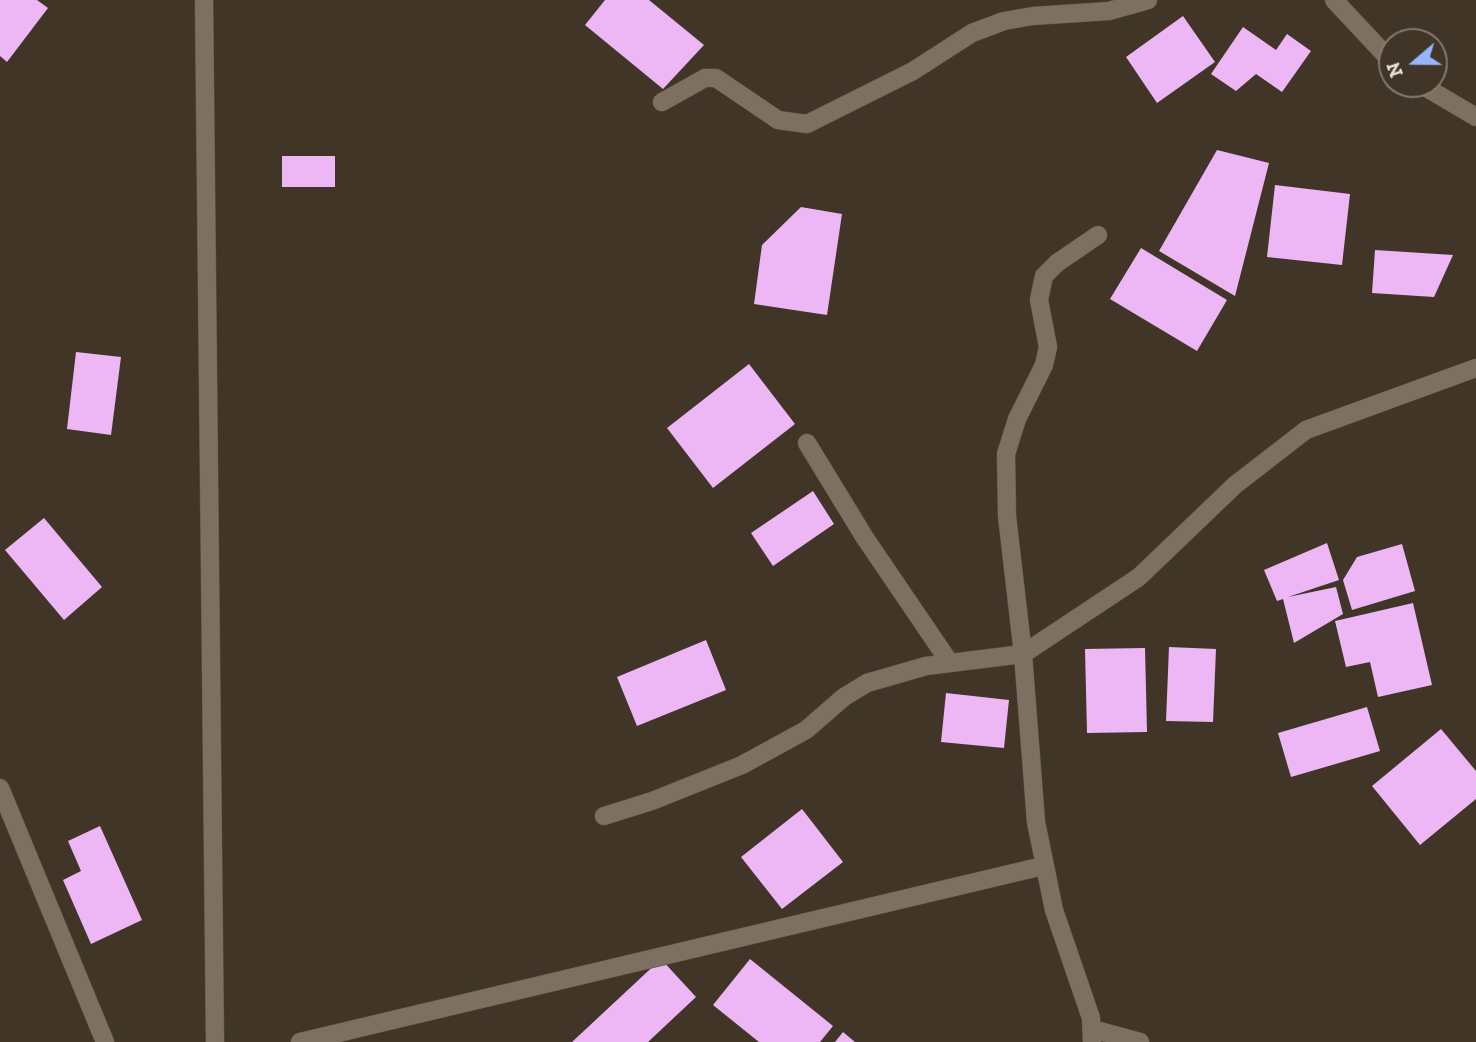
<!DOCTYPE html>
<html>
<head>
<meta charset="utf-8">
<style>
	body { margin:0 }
	#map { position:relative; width:1476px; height:1042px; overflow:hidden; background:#413528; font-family:"Zilla Slab",serif }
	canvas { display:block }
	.north { position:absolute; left:1378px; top:28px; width:70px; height:70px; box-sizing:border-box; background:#413528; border:2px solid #84796e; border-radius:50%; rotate:250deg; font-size:19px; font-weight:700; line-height:28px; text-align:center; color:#e8e0d8 }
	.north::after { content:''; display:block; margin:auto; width:24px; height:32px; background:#95b6fd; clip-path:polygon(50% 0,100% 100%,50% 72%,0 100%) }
</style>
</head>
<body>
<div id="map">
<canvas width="1476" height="1042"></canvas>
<div class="north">N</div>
</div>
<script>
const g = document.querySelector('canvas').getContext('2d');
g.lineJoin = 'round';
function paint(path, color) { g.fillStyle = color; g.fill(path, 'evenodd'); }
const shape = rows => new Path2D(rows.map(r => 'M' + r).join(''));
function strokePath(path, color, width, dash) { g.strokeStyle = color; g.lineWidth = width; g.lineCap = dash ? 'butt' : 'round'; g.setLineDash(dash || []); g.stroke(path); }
const building = shape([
	[0,0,37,0,48,8,7,62,0,56],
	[605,0,649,0,704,45,663,89,585,25],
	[1183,16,1215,62,1157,103,1126,57],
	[1243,27,1276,50,1287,34,1311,51,1282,92,1256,74,1236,91,1211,74],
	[1217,150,1269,163,1235,296,1159,251],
	[282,156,335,156,335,187,282,187],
	[1275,185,1350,194,1342,265,1267,257],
	[801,207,842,214,827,315,754,304,762,245],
	[1141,248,1227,300,1197,351,1110,299],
	[1375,250,1453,255,1434,297,1372,293],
	[76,352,121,357,111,435,67,429],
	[749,364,795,424,713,488,667,428],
	[813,491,834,524,773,566,751,533],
	[44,518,102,587,64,620,5,550],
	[1327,543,1339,580,1288,597,1336,587,1343,614,1294,643,1283,599,1277,601,1264,570],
	[1402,544,1415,591,1352,610,1343,580,1357,557],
	[1413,603,1432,685,1378,697,1370,662,1346,667,1335,621],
	[706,640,726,690,637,726,617,677],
	[1169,647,1216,649,1213,722,1166,721],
	[1145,648,1147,732,1087,733,1085,649],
	[946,693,1009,700,1004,748,941,742],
	[1367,707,1380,751,1291,777,1278,733],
	[1441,729,1476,771,1476,799,1420,845,1372,786],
	[802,809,843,862,782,909,741,857],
	[100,826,142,920,91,944,63,880,81,871,68,841],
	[661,959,696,997,648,1042,572,1042],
	[750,959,833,1026,820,1042,759,1042,713,1005],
	[843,1032,855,1042,835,1042]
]);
const minor = shape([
	[204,0,215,1042],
	[1334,0,1392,62],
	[1420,84,1476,117],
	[662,102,705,78,716,78,778,120,807,124,913,71,972,33,1004,21,1033,16,1109,11,1148,0],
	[807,443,865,538,950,663],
	[0,788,105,1042],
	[604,816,652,801,742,765,806,730,844,697,867,683,926,666,1023,654,1139,577,1235,485,1306,430,1476,368],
	[1092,1029,1140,1042],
	[300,1042,1043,866],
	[1092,1042,1091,1018,1054,910,1036,822,1023,654,1007,516,1006,454,1017,419,1044,365,1048,347,1039,300,1044,276,1057,263,1098,235]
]);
paint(building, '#edb7f5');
strokePath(minor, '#5d5448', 19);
strokePath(minor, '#7d7060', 18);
</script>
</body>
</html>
